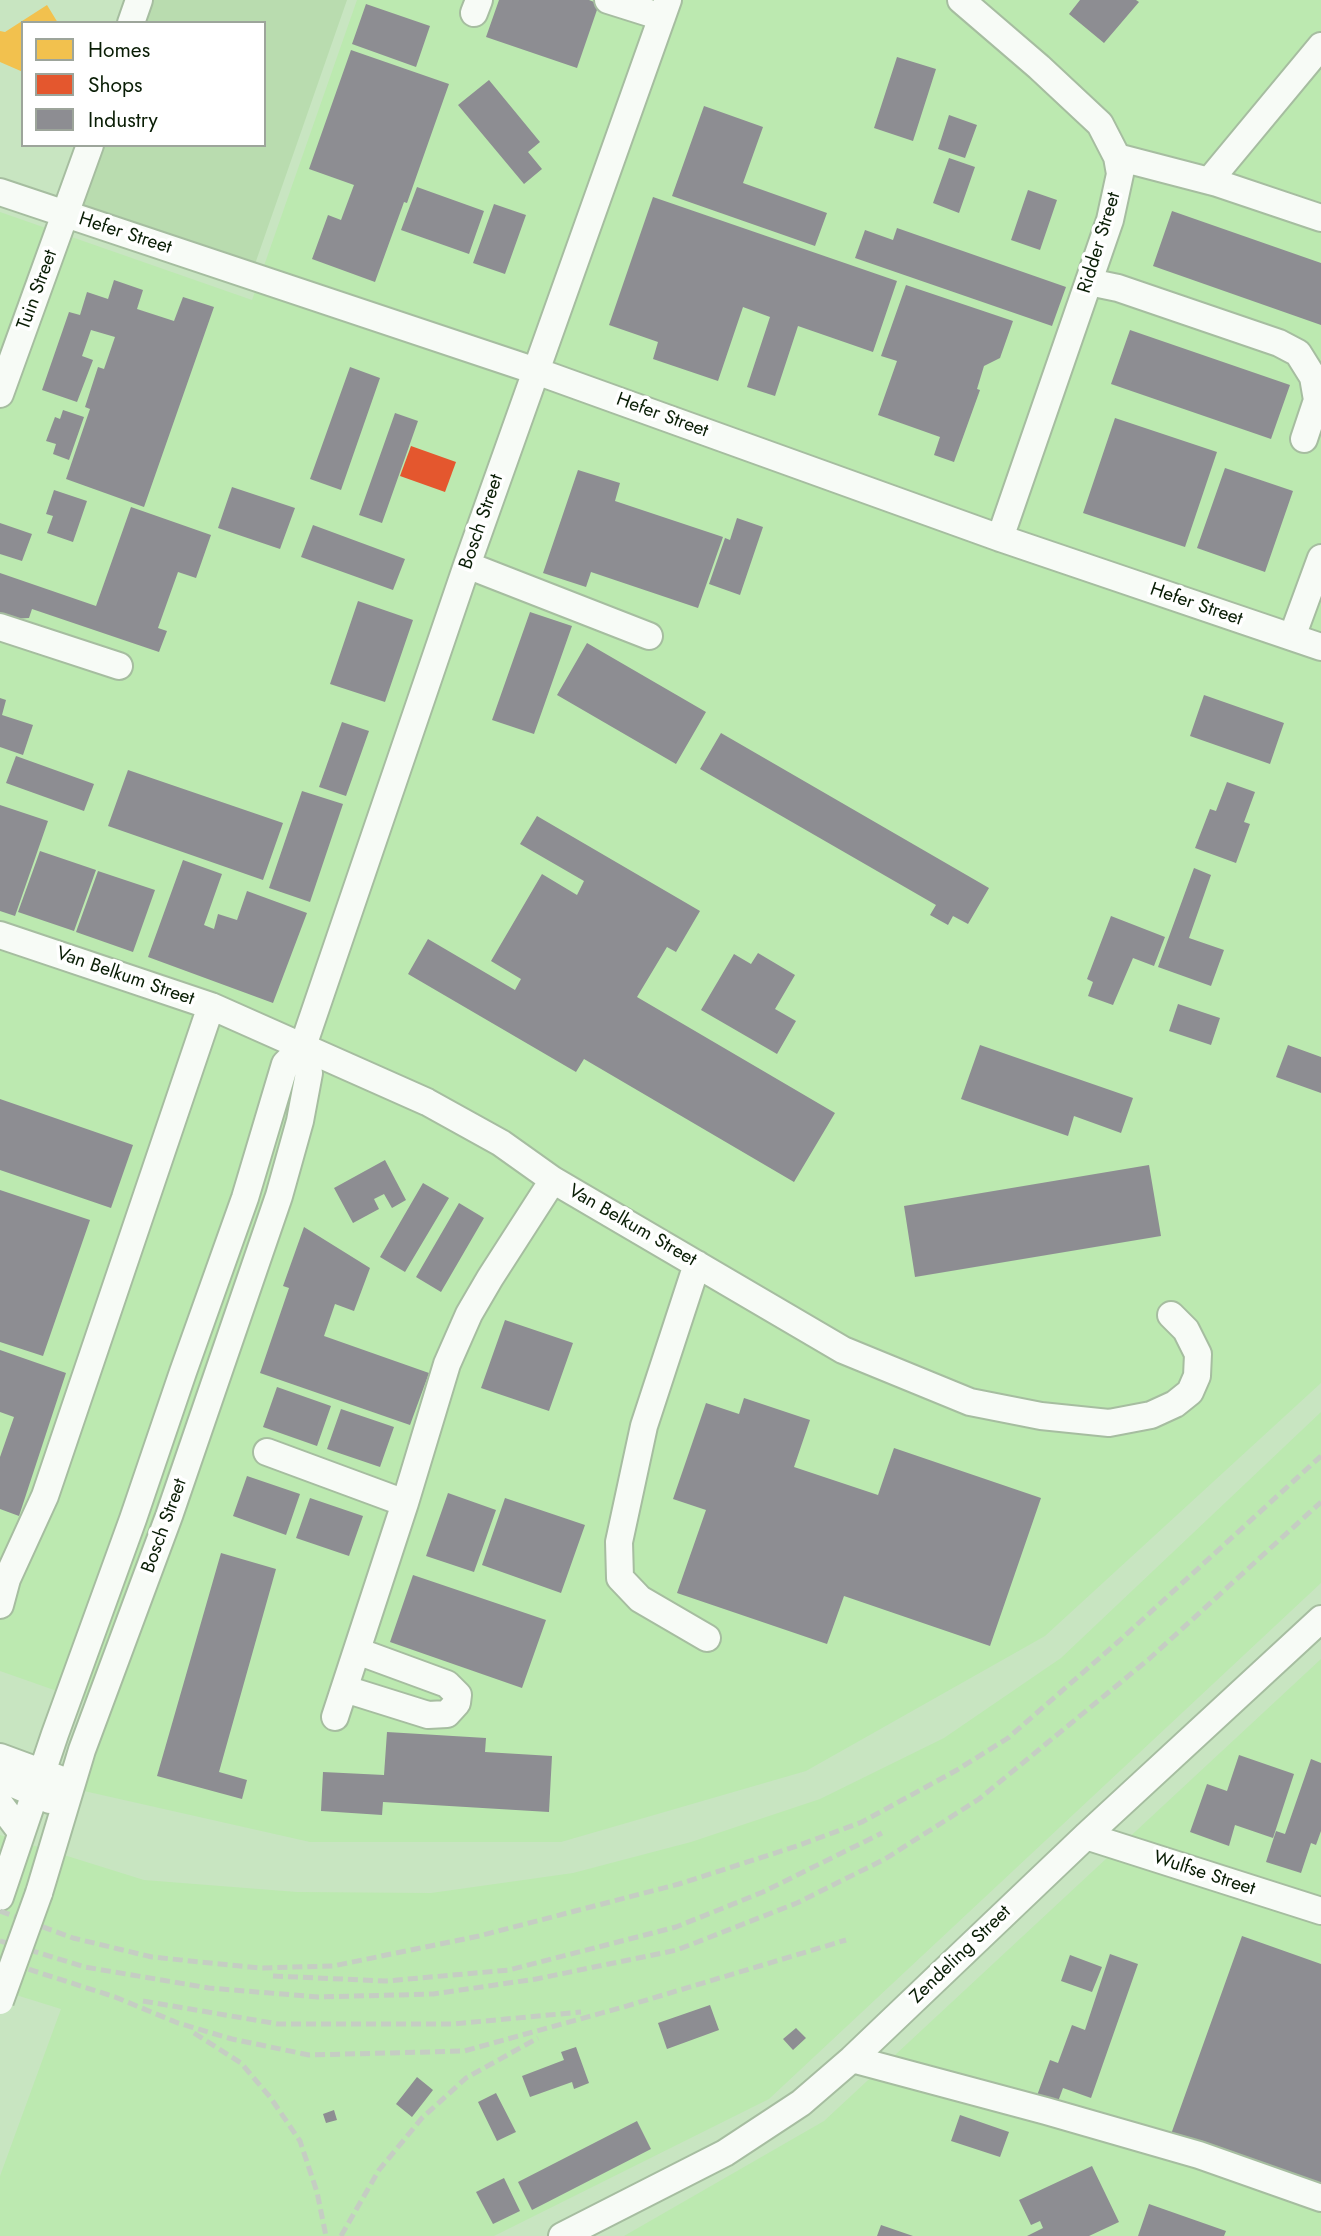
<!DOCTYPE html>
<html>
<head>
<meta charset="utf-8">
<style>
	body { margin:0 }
	#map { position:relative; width:1321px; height:2236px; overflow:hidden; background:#c8e5c1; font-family:Jost,sans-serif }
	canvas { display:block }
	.legend { position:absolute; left:21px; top:21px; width:245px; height:126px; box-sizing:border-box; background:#fff; border:2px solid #9da59b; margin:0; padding:9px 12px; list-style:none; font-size:21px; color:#091d05 }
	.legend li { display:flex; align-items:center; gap:14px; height:35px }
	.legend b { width:35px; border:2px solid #9da59b }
</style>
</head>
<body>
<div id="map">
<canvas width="1321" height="2236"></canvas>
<ul class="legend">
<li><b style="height:19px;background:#f2c14e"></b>Homes</li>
<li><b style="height:19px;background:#e4572e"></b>Shops</li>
<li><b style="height:19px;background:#8d8d92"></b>Industry</li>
</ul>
</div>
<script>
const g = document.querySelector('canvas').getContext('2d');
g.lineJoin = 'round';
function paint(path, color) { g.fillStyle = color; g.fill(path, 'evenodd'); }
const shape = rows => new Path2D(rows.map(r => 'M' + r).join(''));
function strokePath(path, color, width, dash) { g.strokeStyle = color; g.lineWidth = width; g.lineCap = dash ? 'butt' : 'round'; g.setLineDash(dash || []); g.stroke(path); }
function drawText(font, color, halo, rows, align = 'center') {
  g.font = font + ' Jost,sans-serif'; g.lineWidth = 7; g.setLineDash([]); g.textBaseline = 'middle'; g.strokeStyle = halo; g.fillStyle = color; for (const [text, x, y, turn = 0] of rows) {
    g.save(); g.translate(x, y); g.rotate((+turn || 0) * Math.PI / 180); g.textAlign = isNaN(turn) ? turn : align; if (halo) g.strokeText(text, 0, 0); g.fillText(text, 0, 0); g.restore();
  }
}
const built = shape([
	[357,0,1321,0,1321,1383,1045,1636,806,1771,561,1842,310,1842,84,1791,111,1710,0,1671,0,212,252,300],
	[1321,1412,1321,1583,769,2099,494,2236,0,2236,0,2176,61,2009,0,1990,0,1835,144,1880,297,1892,431,1893,573,1873,691,1842,820,1799,944,1738,1061,1658],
	[1321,1659,1321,2236,624,2236,824,2121]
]);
const green = shape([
	[154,0,347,0,255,264,83,205,103,145,264,145,264,23,146,23]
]);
const homes = shape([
	[47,5,58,23,23,23,23,72,0,62,0,31,5,32]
]);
const shops = shape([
	[411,446,456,462,445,492,400,476]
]);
const industry = shape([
	[499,0,589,0,599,4,577,68,486,37],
	[1080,0,1136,0,1139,2,1104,43,1069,14],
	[366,4,430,26,416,67,352,44],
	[351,50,449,84,407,203,404,202,375,282,312,259,328,215,341,220,354,185,309,169],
	[897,57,936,69,913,141,874,128],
	[489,80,540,142,528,152,542,169,524,184,458,105],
	[704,106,763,127,743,183,827,213,815,246,672,196],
	[949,115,977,125,965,158,938,149],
	[949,158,975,167,959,213,933,203],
	[417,187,484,211,469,254,401,230],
	[1028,190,1057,200,1040,250,1011,240],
	[653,197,897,281,873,352,798,326,775,396,747,387,770,317,743,307,718,381,653,359,658,342,609,325],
	[494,204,526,215,505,274,473,263],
	[1172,211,1321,263,1321,325,1153,266],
	[897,228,1066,287,1052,326,855,258,865,230,893,240],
	[114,280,143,290,137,309,174,321,183,297,214,307,144,507,66,479,90,409,85,407,98,367,104,369,115,337,91,330,82,356,93,360,77,402,42,390,69,312,80,315,87,292,108,299],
	[906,285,1013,321,1000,358,984,366,977,389,980,390,954,462,934,455,940,437,878,415,897,361,881,356],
	[1130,330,1290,385,1271,439,1111,384],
	[350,367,380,378,341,490,310,479],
	[63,410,84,417,69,460,53,454,56,444,46,441,55,417,60,419],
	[395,413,418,421,382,523,359,515],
	[1115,418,1217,452,1185,547,1083,513],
	[1225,468,1293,491,1265,572,1197,548],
	[578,470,620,483,615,501,723,537,698,608,591,572,586,587,543,573],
	[232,487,295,508,280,549,218,528],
	[54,490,87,501,73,542,47,533,53,516,46,514],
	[131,507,211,535,196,578,178,572,158,628,167,631,159,652,32,609,29,618,10,619,0,616,0,573,96,606],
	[737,518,763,527,740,595,709,584,725,538,730,540],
	[0,523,32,534,22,561,0,554],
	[313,525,405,559,393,590,301,557],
	[358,601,413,620,385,702,330,684],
	[530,612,572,626,534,734,492,720],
	[587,643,706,712,676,764,557,695],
	[1204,695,1284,723,1270,764,1190,736],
	[0,698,6,700,2,715,33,725,23,755,0,747],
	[342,722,369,731,346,796,319,787],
	[721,733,989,888,968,924,953,916,948,925,930,915,936,905,700,769],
	[16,756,94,784,84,811,6,783],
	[128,770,283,823,263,880,108,826],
	[1227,782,1255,792,1244,822,1250,824,1236,863,1195,848,1210,809,1216,811],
	[302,791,343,804,310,902,269,888],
	[0,805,48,821,15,916,0,911],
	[537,816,700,911,676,952,667,947,637,997,835,1113,794,1182,584,1059,576,1072,408,974,428,939,515,990,521,979,491,961,542,874,577,895,584,881,520,844],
	[40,851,96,870,74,931,18,912],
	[183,860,222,874,204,925,214,929,218,914,237,920,247,891,307,913,273,1003,148,957],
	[1194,868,1211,875,1189,938,1224,950,1211,986,1158,967],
	[98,871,155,890,133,952,76,932],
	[1111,916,1165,937,1154,966,1133,958,1113,1005,1088,996,1093,982,1087,979],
	[758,953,795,975,775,1009,796,1021,777,1054,701,1010,734,954,751,964],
	[1178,1004,1220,1018,1211,1045,1169,1031],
	[980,1045,1133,1098,1121,1133,1074,1116,1068,1136,961,1099],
	[1288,1045,1321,1057,1321,1093,1276,1077],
	[0,1099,133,1145,111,1208,0,1170],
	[385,1160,406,1200,392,1208,384,1194,374,1199,379,1209,353,1223,334,1188],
	[1149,1165,1161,1236,915,1277,904,1206],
	[423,1183,449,1198,405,1272,380,1257],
	[0,1190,90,1220,43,1356,0,1342],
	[459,1203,484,1218,441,1292,416,1277],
	[304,1227,370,1268,354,1311,335,1304,324,1336,429,1373,410,1425,260,1373,289,1288,283,1286],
	[505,1320,573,1343,549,1411,481,1388],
	[0,1350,66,1373,19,1516,0,1509,0,1457,14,1417,0,1412],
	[277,1387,331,1406,317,1446,263,1427],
	[744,1398,810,1420,794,1467,878,1495,894,1448,1041,1498,990,1646,844,1596,827,1644,677,1593,706,1510,673,1499,706,1403,739,1414],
	[341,1409,394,1427,380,1467,327,1449],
	[247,1476,300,1494,286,1535,233,1516],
	[448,1493,496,1510,474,1572,426,1556],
	[310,1498,363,1516,349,1556,296,1538],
	[505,1498,585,1525,561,1593,482,1565],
	[221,1553,276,1569,219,1772,247,1780,242,1799,157,1776],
	[413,1575,546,1620,522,1688,390,1642],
	[387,1732,486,1738,485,1752,552,1756,549,1812,383,1802,382,1815,321,1811,323,1772,384,1775],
	[1239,1755,1294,1774,1273,1838,1235,1825,1229,1846,1190,1832,1207,1784,1227,1791],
	[1311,1759,1321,1763,1321,1831,1316,1845,1311,1843,1301,1873,1266,1862,1276,1831,1285,1834],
	[1242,1936,1321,1964,1321,2191,1170,2137],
	[1110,1954,1138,1964,1091,2098,1063,2088,1056,2107,1035,2101,1050,2060,1058,2063,1072,2025,1085,2030],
	[1070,1955,1102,1967,1092,1992,1061,1981],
	[710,2005,719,2030,667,2049,658,2023],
	[796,2028,806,2038,793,2050,783,2039],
	[576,2047,589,2083,574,2089,572,2082,530,2097,522,2076,564,2060,561,2052],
	[417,2077,433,2090,412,2117,396,2104],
	[496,2093,516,2132,497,2141,478,2102],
	[334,2110,337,2120,326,2123,323,2114],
	[960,2115,1009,2132,1000,2157,951,2141],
	[637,2121,651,2149,532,2210,518,2182],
	[1092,2166,1119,2222,1089,2236,1027,2236,1043,2228,1040,2221,1031,2225,1019,2200],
	[504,2178,520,2211,493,2224,476,2192],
	[1149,2204,1226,2231,1224,2236,1138,2236],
	[881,2225,913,2236,877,2236]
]);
const minor = shape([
	[608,0,662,17],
	[961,0,1039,67,1100,124,1117,157,1120,174,1110,220,1000,538],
	[474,13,479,0],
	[131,23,139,0],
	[1117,157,1217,183,1321,218],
	[1209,181,1321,46],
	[0,192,536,371,1000,538,1321,647],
	[1089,282,1118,288,1279,343,1298,353,1313,377,1317,400,1304,439],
	[0,394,90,145],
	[467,565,649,636],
	[0,627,119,666],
	[1292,637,1321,558],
	[0,935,211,1006,427,1102,501,1143,553,1180,843,1350,970,1402,1041,1416,1109,1423,1151,1415,1175,1404,1190,1392,1197,1376,1198,1354,1186,1330,1171,1315],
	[697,1264,644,1426,619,1542,620,1578,640,1599,707,1638],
	[267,1452,405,1503],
	[0,1605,7,1579,45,1496,211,1006],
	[345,1689,428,1715,447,1714,457,1703,458,1695,447,1684,357,1651],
	[335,1717,405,1503,447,1364,469,1314,490,1278,553,1180],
	[0,1757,57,1778],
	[0,1778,50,1800],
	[0,1804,21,1832],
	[1086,1836,1321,1911],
	[39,1893,82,1750,169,1516,279,1196,300,1121,309,1073,303,1046],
	[0,1897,55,1734,133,1519,183,1372,245,1198,285,1064,303,1046,467,565,668,0],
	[852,2059,1046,2111,1199,2155,1321,2198],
	[562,2236,725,2153,801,2103,852,2059,1086,1836,1321,1619]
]);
const rail = shape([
	[0,1911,73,1938,152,1957,260,1968,333,1966,479,1936,679,1884,797,1846,862,1822,957,1770,1008,1738,1119,1641,1321,1456],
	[0,1941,85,1967,209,1988,318,1997,433,1994,536,1979,677,1950,797,1903,885,1859,979,1799,1149,1659,1321,1502],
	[0,1960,115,1997,178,2023,232,2039,309,2055,464,2051,620,2008,846,1940],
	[273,1976,386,1981,509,1970,676,1927,763,1892,882,1833],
	[143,2001,278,2024,453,2024,581,2012],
	[194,2033,241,2063,270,2097,300,2141,317,2192,326,2236],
	[341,2236,379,2170,422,2118,466,2078,538,2038]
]);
const minorBridge = shape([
	[0,2001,39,1893]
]);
const streetNames = [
	["Hefer Street",125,234,18],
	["Ridder Street",1100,243,-73],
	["Tuin Street",38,290,-70],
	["Hefer Street",662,416,20],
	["Bosch Street",482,522,-71],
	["Hefer Street",1196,605,19],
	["Van Belkum Street",125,977,19],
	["Van Belkum Street",632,1226,30],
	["Bosch Street",165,1526,-70],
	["Wulfse Street",1204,1874,18],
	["Zendeling Street",961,1955,-44]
];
paint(built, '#bce9b0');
paint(green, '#b9dcaf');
paint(homes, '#f2c14e');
paint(shops, '#e4572e');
paint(industry, '#8d8d92');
strokePath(minor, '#a6bda0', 30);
strokePath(minor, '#f7fbf6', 26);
strokePath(rail, '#c5cdc3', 5, [10, 5]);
strokePath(minorBridge, '#a6bda0', 30, []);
strokePath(minorBridge, '#f7fbf6', 26);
drawText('19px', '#091d05', '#fff', streetNames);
</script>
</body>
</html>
